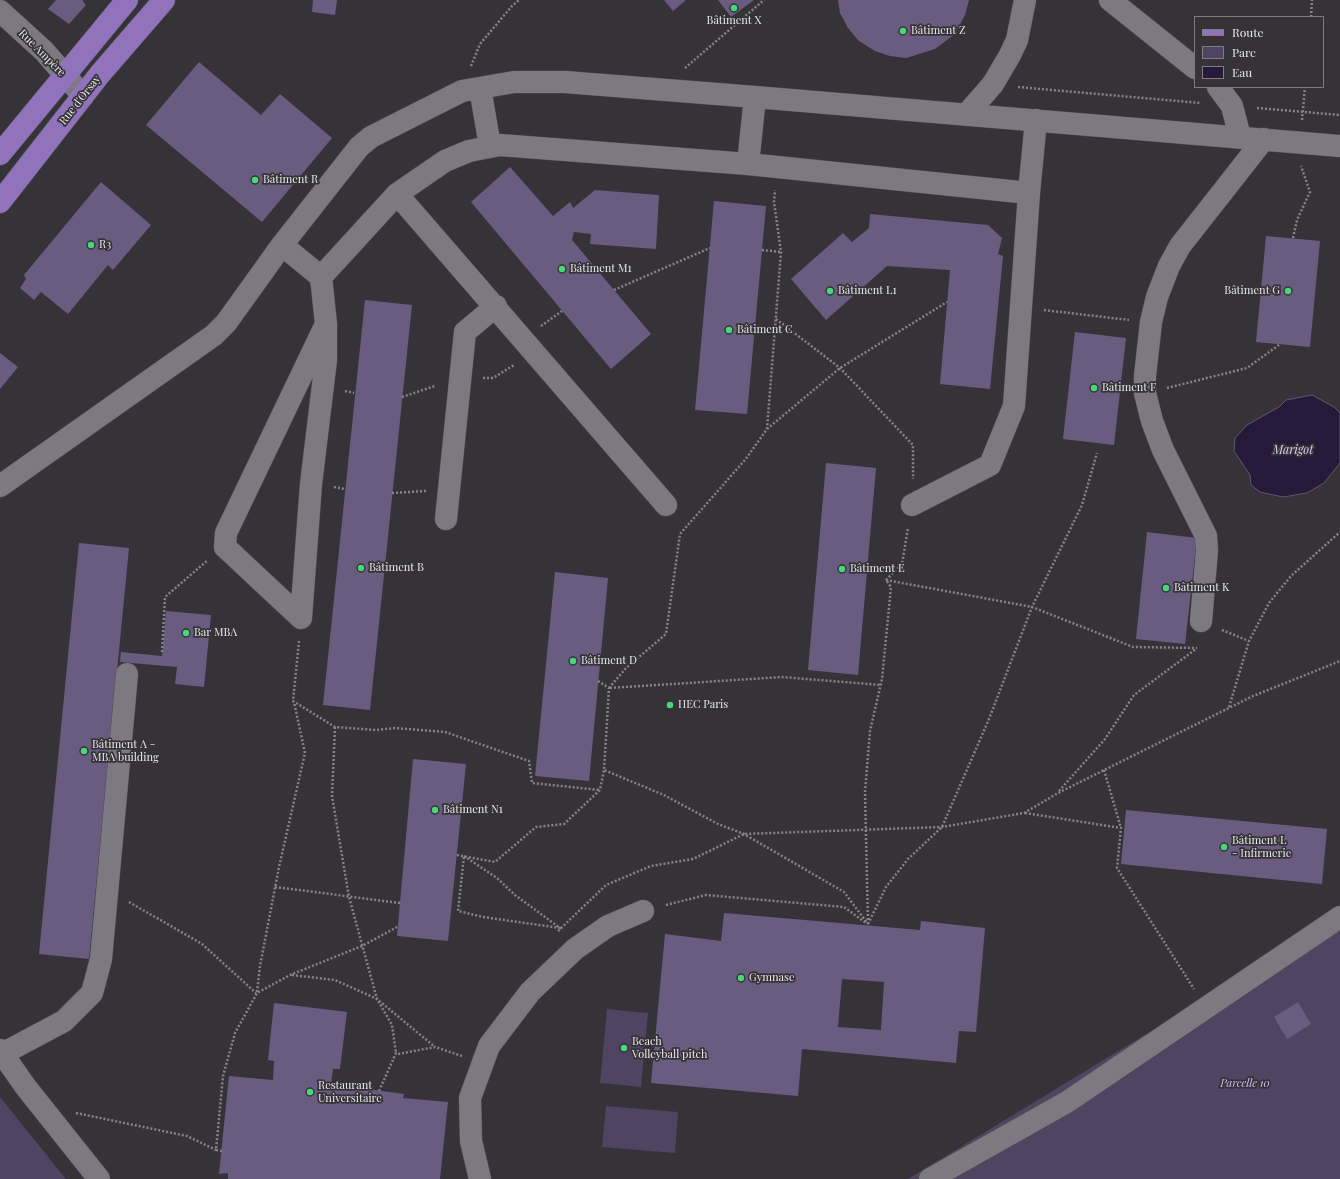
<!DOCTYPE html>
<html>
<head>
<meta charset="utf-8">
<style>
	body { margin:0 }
	#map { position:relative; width:1340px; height:1179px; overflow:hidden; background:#353338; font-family:"Playfair Display",serif }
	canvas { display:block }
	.legend { position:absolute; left:1194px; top:16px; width:130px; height:72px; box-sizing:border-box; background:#353338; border:1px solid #7d7c80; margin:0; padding:5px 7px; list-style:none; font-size:12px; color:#eae9ec }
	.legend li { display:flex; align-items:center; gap:8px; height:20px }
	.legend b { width:20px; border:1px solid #7d7c80 }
</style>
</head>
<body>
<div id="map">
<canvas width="1340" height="1179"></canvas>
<ul class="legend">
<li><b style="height:5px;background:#9073bb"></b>Route</li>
<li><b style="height:11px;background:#4f4462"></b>Parc</li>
<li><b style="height:11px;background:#261939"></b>Eau</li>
</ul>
</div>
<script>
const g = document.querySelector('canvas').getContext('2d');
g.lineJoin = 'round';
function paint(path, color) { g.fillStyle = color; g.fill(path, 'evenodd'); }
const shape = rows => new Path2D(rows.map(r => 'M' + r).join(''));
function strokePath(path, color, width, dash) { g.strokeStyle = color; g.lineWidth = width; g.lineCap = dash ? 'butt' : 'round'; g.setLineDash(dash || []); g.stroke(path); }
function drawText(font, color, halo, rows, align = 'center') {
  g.font = font + ' "Playfair Display",serif'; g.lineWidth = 3.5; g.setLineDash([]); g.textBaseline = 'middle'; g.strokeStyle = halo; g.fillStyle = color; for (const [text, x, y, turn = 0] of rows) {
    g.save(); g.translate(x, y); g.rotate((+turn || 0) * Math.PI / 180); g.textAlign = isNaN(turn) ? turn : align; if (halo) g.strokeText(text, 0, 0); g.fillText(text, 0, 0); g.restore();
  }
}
const green = shape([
	[1340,916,1340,1179,908,1179],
	[607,1009,648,1013,641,1087,600,1083],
	[0,1097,66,1179,0,1179],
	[606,1106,678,1112,675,1153,602,1147]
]);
const water = shape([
	[1312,395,1334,407,1340,413,1340,463,1324,483,1307,493,1283,497,1260,492,1251,485,1250,475,1234,451,1235,438,1247,425,1279,407,1286,400,1312,395]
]);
const building = shape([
	[56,0,82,0,86,5,69,24,48,9],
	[313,0,337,0,335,15,312,12],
	[664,0,686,0,673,11],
	[718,0,754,0,731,17],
	[838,0,969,0,965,15,955,34,935,49,906,58,890,56,875,51,859,41,848,28,840,13],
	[199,62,261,115,280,94,332,138,262,222,146,125],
	[510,167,553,216,570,202,573,208,595,190,659,195,656,249,590,244,591,234,574,232,572,240,651,334,611,369,471,202],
	[101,182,151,225,113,270,108,265,68,314,41,292,34,300,20,288,26,279,24,275],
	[714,201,766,206,747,414,695,410],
	[870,214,988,225,1002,238,998,254,1003,256,990,389,940,384,950,270,887,266,826,320,791,279,843,233,852,242,869,228],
	[1266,236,1320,241,1310,347,1256,342],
	[365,300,412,305,370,710,323,705],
	[1075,332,1126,338,1114,445,1063,439],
	[0,353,18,367,0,389],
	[826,463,876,468,858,675,808,670],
	[1147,532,1197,538,1185,644,1136,639],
	[79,543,129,548,89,959,39,954],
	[555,572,608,578,589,781,535,776],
	[166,611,211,615,204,687,175,684,177,667,120,662,121,652,162,656],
	[413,759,466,764,448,941,397,936],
	[1126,810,1327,829,1322,884,1121,864],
	[724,913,920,930,921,921,985,928,976,1032,959,1031,956,1063,802,1049,798,1096,651,1083,665,934,721,941],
	[842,979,884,982,881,1030,838,1027],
	[1298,1002,1311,1024,1287,1039,1274,1017],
	[274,1003,347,1012,340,1069,333,1069,331,1084,404,1094,403,1098,448,1102,440,1179,228,1179,228,1173,219,1174,229,1076,273,1080,274,1061,268,1060]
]);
const path = shape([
	[1311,17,1312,0],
	[471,66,480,44,512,6,519,0],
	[685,68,764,0],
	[1018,87,1200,103],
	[1257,108,1340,115],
	[1302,120,1305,87],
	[1293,238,1297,220,1310,192,1301,166],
	[762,250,781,252],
	[614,290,710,248],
	[1044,310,1129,320],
	[776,319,840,368,913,445,913,479],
	[541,326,562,311],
	[483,378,493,378,514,365],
	[1167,388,1247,368,1279,345],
	[345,391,354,393],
	[402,397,435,386],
	[767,429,840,368,947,302],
	[334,487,345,489],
	[392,493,426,491],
	[886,580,902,564,908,528],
	[886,580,1032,607,1133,647,1197,648],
	[1222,630,1249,641],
	[299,641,293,701,335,727,376,730,395,728,445,732,529,761,532,783,600,790],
	[162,652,165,597,208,560],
	[598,681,609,688,604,770,664,795,718,824,744,834,844,892,868,924],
	[609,688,626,668,666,634,680,534,745,460,767,429,781,252,774,202,775,190],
	[610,688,782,677,881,685],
	[1229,707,1249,641,1269,603,1291,576,1340,532],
	[335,727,332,796,349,897,377,999,435,1047],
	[1104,770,1121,828],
	[1059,791,1105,739,1134,695,1196,649],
	[1025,813,1121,828,1117,868,1194,989],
	[457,855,495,862,536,827,564,824,600,790,604,770],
	[464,856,497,878,515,895,560,928,483,917,458,911,464,856],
	[275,887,400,903],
	[129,902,202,944,256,993],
	[666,905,706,895,844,907,866,923],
	[868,924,886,887,908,859,942,827,989,719,1032,607,1082,505,1097,453],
	[868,924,865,792,870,731,882,679,891,587,886,580],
	[558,931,606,885,651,866,693,859,744,834,942,827,1024,813,1058,793,1253,696,1340,661],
	[292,975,335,980,377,999,392,1025,396,1053],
	[257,992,260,966,279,867,305,753,294,702],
	[379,1091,396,1053,398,1054,435,1047,462,1056],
	[76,1113,187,1136,216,1150],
	[222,1151,216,1150,223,1076,235,1033,257,993,290,975,362,946,397,927]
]);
const minor = shape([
	[1110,0,1195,68],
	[0,11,44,51,83,96],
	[1218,87,1232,106,1240,137],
	[480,88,490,146],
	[966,115,993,84,1010,55,1017,40,1025,0],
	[748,164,755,97],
	[1029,193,1036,120],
	[397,194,666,505],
	[282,245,359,147,371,137,462,91,514,82,565,82,755,97,1340,146],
	[321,277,326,324,326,360,311,484,301,618,225,547,226,533,326,324],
	[0,486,214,335,226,323,282,245,321,277,397,194,445,161,469,151,500,145,748,164,1029,193,1014,406,990,465,912,505],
	[446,519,465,332,496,306],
	[1201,621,1207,550,1206,536,1163,450,1152,421,1145,393,1145,376,1151,322,1157,297,1169,266,1180,246,1264,139],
	[0,1050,25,1086,99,1179],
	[2,1054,64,1021,92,993,101,959,127,674],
	[480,1179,471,1141,470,1098,489,1046,530,992,575,949,608,926,643,911],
	[930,1179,1067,1102,1340,917]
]);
const major = shape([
	[0,154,127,0],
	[0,202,100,74,164,0]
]);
const markers = [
	[734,8,4,"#48d779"],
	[903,31,4,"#48d779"],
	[255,180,4,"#48d779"],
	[91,245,4,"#48d779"],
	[562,269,4,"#48d779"],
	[830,291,4,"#48d779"],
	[1288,291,4,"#48d779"],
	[729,330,4,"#48d779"],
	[1094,388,4,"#48d779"],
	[361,568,4,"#48d779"],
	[842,569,4,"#48d779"],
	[1166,588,4,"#48d779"],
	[186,633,4,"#48d779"],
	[573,661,4,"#48d779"],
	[670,705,4,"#48d779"],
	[84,751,4,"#48d779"],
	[435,810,4,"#48d779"],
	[1224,847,4,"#48d779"],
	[741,978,4,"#48d779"],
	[624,1048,4,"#48d779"],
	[310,1092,4,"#48d779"]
];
const poiNames = [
	["Bâtiment X",734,21,"center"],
	["Bâtiment Z",911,31],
	["Bâtiment R",263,180],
	["R3",99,245],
	["Bâtiment M1",570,269],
	["Bâtiment L1",838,291],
	["Bâtiment G",1280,291,"right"],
	["Bâtiment C",737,330],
	["Bâtiment F",1102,388],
	["Bâtiment B",369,568],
	["Bâtiment E",850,569],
	["Bâtiment K",1174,588],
	["Bar MBA",194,633],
	["Bâtiment D",581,661],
	["HEC Paris",678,705],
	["Bâtiment A -",92,745],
	["MBA building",92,758],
	["Bâtiment N1",443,810],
	["Bâtiment L",1232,841],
	["- Infirmerie",1232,854],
	["Gymnase",749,978],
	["Beach",632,1042],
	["Volleyball pitch",632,1055],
	["Restaurant",318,1086],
	["Universitaire",318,1099]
];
const streetNames = [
	["Rue Ampère",42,53,45],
	["Rue d'Orsay",80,100,-52]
];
const parkNames = [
	["Parcelle 10",1245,1084]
];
const waterNames = [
	["Marigot",1293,450]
];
paint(green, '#4f4462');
paint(water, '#261939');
strokePath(water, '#61576f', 1);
paint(building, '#6a5c81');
strokePath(minor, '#525155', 23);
strokePath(major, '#525155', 23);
strokePath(path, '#868488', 2.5, [2, 2]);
strokePath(minor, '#7c7a80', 22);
strokePath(major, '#9073bb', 22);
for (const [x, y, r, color] of markers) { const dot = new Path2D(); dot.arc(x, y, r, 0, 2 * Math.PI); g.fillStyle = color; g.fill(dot); strokePath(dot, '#353338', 1.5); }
drawText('11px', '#eae9ec', '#353338', poiNames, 'left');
drawText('11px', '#eae9ec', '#353338', streetNames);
drawText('italic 11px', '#d3bcfc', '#353338', parkNames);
drawText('italic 12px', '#dccff5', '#353338', waterNames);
</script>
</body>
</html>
